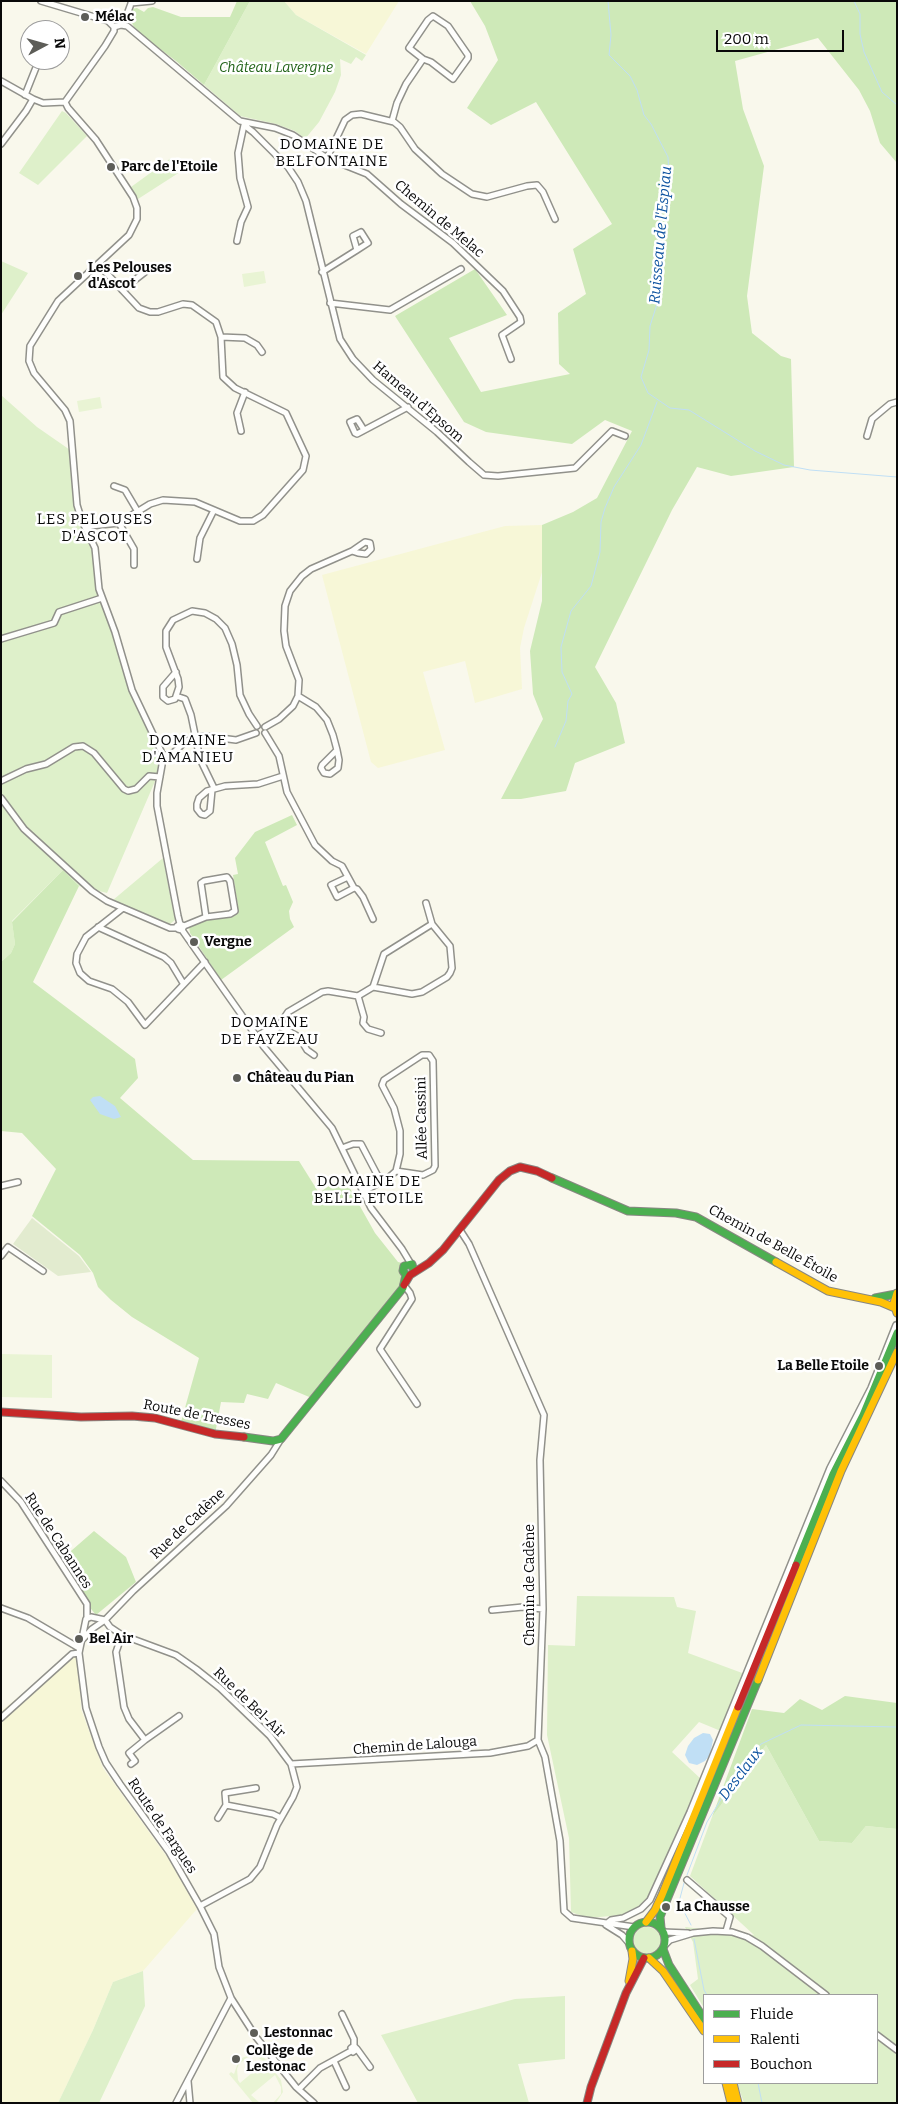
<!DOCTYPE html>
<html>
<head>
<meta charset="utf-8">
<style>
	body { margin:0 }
	#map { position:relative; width:898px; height:2104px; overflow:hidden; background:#f9f8ec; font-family:Bitter,serif }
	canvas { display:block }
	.frame { position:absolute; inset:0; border:2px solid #090909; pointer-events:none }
	.legend { position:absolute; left:703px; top:1994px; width:175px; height:90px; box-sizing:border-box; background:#fff; border:1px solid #9d9d9d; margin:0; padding:6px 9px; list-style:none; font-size:15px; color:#090909 }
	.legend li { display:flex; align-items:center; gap:10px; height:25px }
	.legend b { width:25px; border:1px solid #9d9d9d }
	.north { position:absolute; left:20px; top:20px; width:50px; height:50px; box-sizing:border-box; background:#fff; border:1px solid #9d9d9d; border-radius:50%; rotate:84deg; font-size:14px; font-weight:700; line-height:20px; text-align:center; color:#090909 }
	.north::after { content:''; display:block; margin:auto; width:18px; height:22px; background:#5d5d58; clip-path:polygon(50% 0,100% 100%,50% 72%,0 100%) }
	.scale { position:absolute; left:716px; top:30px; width:128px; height:22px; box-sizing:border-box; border:2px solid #090909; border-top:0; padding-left:6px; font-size:15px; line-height:18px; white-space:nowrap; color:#090909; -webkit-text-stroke:4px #fff; paint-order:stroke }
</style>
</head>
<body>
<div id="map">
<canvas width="898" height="2104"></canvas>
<div class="frame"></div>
<ul class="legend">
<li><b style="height:6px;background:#4caf50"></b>Fluide</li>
<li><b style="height:6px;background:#ffc107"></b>Ralenti</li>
<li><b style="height:6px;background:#c62828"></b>Bouchon</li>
</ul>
<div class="north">N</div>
<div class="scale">200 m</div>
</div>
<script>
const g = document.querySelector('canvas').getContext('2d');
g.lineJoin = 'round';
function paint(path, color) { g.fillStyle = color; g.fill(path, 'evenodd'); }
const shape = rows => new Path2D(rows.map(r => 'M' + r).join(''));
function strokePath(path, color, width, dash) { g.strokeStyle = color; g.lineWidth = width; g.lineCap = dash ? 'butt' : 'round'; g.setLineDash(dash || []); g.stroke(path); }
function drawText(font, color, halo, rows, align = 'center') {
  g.font = font + ' Bitter,serif'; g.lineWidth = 5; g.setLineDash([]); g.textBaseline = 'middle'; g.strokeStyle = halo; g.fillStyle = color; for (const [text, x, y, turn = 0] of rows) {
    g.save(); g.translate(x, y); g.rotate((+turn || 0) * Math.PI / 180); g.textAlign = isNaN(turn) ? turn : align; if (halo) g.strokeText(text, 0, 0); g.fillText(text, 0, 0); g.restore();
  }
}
const farmland = shape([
	[284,1,399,1,366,54,296,15],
	[542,525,545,563,524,628,520,648,522,689,475,703,465,661,423,672,445,750,378,768,371,762,322,575,505,526],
	[79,1648,81,1709,103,1768,170,1861,197,1909,143,1971,113,1982,93,2030,58,2103,1,2103,1,1711]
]);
const green = shape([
	[250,1,284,1,296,15,366,55,362,61,356,57,351,64,340,59,341,75,335,92,319,122,305,139,295,131,276,124,240,116,204,85],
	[62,111,66,113,87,136,38,185,19,173],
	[171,158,180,172,138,199,131,187],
	[1,261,28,273,1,315],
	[1,395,37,427,73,452,76,498,92,542,97,577,132,690,157,740,162,765,107,893,79,886,63,870,12,921,15,944,11,953,1,962],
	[163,858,175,920,170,924,113,900],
	[577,1596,674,1597,677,1607,696,1611,688,1653,753,1677,728,1734,699,1722,672,1752,701,1779,645,1903,622,1915,588,1918,571,1912,569,1838,547,1735,548,1645,575,1646],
	[766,1745,819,1841,852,1843,866,1826,897,1829,897,2103,744,2103,737,2083,877,2083,877,1995,704,1995,704,2008,690,1985,698,1979,693,1942,685,1927,754,1935,690,1876,712,1817],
	[645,1925,659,1931,661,1938,661,1943,656,1951,648,1954,639,1952,633,1945,632,1940,635,1931],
	[143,1971,145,2006,99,2103,58,2103,93,2030,113,1982],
	[565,1996,565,2059,518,2064,529,2103,418,2103,381,2035,515,1999]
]);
const forest = shape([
	[237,1,250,1,204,85,176,61,136,31,129,17,132,9,137,8,144,12,148,8,153,7,181,17,230,17],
	[470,1,897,1,897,163,880,143,870,111,859,90,818,38,735,61,743,109,764,166,747,296,752,333,781,356,791,359,794,467,731,476,697,467,672,510,595,667,616,703,625,743,575,763,566,791,521,799,501,799,543,719,533,694,530,651,542,601,542,525,573,512,597,498,632,431,605,420,572,444,486,432,464,422,395,316,475,269,507,315,449,338,481,392,570,374,559,364,558,313,586,294,573,249,612,224,536,102,491,125,467,108,498,60,485,26],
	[292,815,297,825,265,842,283,886,286,885,293,902,289,911,290,919,294,927,221,980,190,933,189,927,202,921,233,915,237,912,238,906,233,875,238,874,235,858,255,832],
	[63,870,79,886,33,982,135,1059,138,1078,120,1098,193,1160,299,1161,319,1193,343,1176,375,1233,398,1262,407,1264,405,1283,314,1399,276,1383,268,1399,247,1394,244,1403,221,1402,215,1434,181,1422,199,1358,132,1317,111,1300,98,1287,93,1273,80,1255,32,1216,56,1169,22,1133,1,1131,1,962,11,953,15,944,12,922],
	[94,1531,126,1557,136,1582,96,1615,87,1604,64,1557],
	[845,1696,897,1703,897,1829,866,1826,852,1843,819,1841,766,1745,712,1817,752,1709,784,1713,800,1699,822,1710]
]);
const cemetery = shape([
	[32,1218,79,1256,91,1272,58,1276,13,1244]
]);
const pitch = shape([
	[264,271,266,283,244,287,242,274],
	[100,397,102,408,79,412,77,401],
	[1,1354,52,1355,52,1398,1,1397],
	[259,2051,281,2080,283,2092,276,2103,273,2103,281,2094,281,2087,275,2075,251,2095,260,2103,253,2103,229,2074,231,2072,234,2074,239,2060,244,2057,258,2055,257,2053],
	[248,2057,257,2057,265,2062,240,2083,238,2080,237,2069,239,2064]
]);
const water = shape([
	[100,1096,115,1106,121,1117,114,1119,100,1114,90,1100,93,1097],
	[703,1733,710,1734,713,1740,710,1755,705,1761,697,1765,689,1763,685,1755,688,1746,694,1738]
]);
const stream = shape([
	[608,1,611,35,609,55,630,76,637,90,644,115,651,124,668,157,669,176,662,196,659,298,650,326,649,350,641,377,648,393,670,408,689,410,755,451,784,465,810,470,897,477],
	[854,1,860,14,860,34,864,52,882,92,897,105],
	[555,747,566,721,568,701,572,694,562,672,561,647,571,611,591,586,600,552,601,522,605,508,614,487,641,445,657,402],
	[687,1875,707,1822,738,1772,761,1744,801,1725,897,1727],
	[684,1883,679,1902,691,1925],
	[694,1939,704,1990,707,1995],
	[758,2083,762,2103]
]);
const street = shape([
	[41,1,108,21,114,27],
	[131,3,152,1],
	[123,25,132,1],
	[114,27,121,25,127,26,240,121,275,128,293,135,327,158,367,174,401,204,453,243,503,291,520,317,521,322,502,335,511,359],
	[28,45,30,46],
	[1,81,33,99,43,103,65,102],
	[25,95,39,60],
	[65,102,68,108,96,140,133,197,137,208,137,219,129,235,58,301,30,346,29,361,34,373,65,410,70,421,77,505,82,521,95,548,99,589,115,632,132,690,161,751,162,765,157,793,157,806,178,916,180,924,184,926,182,930],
	[65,102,105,46,114,31,114,27],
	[392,121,397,103,406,84,423,59,431,62,453,79,468,58,468,55,448,26,433,16,428,20,409,48,423,59],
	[245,123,244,125,253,132,288,167,298,182,306,201,340,339,353,359,373,380,437,432,469,462,484,475,498,476,575,468,612,431,625,436],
	[1,144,26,111,33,99],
	[327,158,345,120,352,115,361,114,394,122,400,127,415,149,442,174,472,194,487,197,527,186,537,185,543,192,555,219],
	[237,241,241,222,248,207,240,178,238,153,244,125],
	[322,272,357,250,368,243,361,232,353,236,357,250],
	[122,290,145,272],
	[330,303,390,310,461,269],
	[221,337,245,338,257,345,262,352],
	[364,430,357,419,350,422,355,433,357,434,408,407],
	[241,431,237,413,245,392],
	[867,436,872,419,890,404,897,402],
	[114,486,125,490,138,512],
	[119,523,134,549,134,565],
	[86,529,91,526,119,523,150,504,163,500,195,502,240,521,253,521,263,515,303,470,306,456,286,413,235,388,223,377,221,337,216,322,192,305,183,304,158,312,150,312,139,308,98,264],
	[197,559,200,538,214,510],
	[1,639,54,623,59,612,102,598],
	[176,672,163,687,163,697,168,701,175,699,179,687,178,679,166,647,166,631,173,620,192,611,205,613,216,619,225,628,232,644,237,665,240,695,249,714,257,726],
	[176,696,185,699,191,715,200,759,214,788],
	[298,696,316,707,327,720,333,735,337,750,322,765,321,768,324,773,330,774,338,768,339,760,337,750],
	[265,727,279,719,293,706,298,696,299,680,286,646,284,631,285,606,290,591,302,576,311,569,352,551,358,553,366,554,371,549,370,543,365,542,352,551],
	[265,733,279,756,287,792,315,845,332,861,342,866,354,888,357,889,363,897,373,919],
	[162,756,173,753,186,741,195,738,205,736,236,740,256,733],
	[1,781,26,769,46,764,74,747,83,746,94,753,124,789,128,791,136,789,149,776,160,777],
	[212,790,210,811,205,815,201,814,197,809,197,804,199,798,207,791,225,786,258,784,283,776],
	[1,798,24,829,92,891,107,901,170,928,177,928],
	[348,877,331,885,337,897,354,888],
	[426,903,432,924],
	[123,908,86,937,77,954,76,963,80,973,89,981,112,989,128,1002,145,1025,205,962],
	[180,924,177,926,178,929,182,930,264,1047,332,1128,371,1208,402,1249,411,1264],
	[184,926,206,917,230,914,235,911,230,881,227,877,204,881,201,883,206,917],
	[98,927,164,957,171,963,183,983],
	[358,996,364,1017,363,1023,368,1029,381,1033],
	[279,1026,299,1037,307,1050,314,1055],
	[257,1036,273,1027,279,1026],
	[260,1041,275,1031,288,1012,322,992,328,991,358,996,373,987,412,994,422,992,447,977,450,973,452,968,450,946,432,924,384,954,373,987],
	[342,1148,353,1144,361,1144,381,1182],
	[1,1186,18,1182],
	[362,1192,387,1179,396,1171,423,1175,433,1170,435,1166,433,1061,429,1055,422,1055,384,1080,382,1085,394,1108,400,1131,400,1154,396,1171],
	[460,1230,469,1244,544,1415,540,1460,543,1609,538,1740,545,1757,560,1841,564,1911,572,1918,634,1927],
	[1,1256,8,1247,43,1271],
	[404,1285,410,1293,412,1299,380,1349,417,1404],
	[1,1481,21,1502,87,1604,87,1618],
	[1,1608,28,1618,79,1648],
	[492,1610,523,1607,543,1609],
	[105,1620,91,1617,86,1619,79,1653,86,1708,99,1747,106,1763,120,1784,169,1852,200,1906,214,1934,219,1967,231,1998,256,2037,296,2087,314,2103],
	[105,1620,110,1627,122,1635,176,1655,196,1669,220,1688,270,1736,291,1764,297,1787,293,1797,277,1825,260,1867,250,1879,200,1906],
	[122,1635,116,1652,124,1707,129,1719,145,1740,179,1716],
	[81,1641,92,1629,105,1620,133,1591,226,1506,271,1455,281,1439],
	[1,1718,72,1654,79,1653],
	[131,1764,135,1761,129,1753,145,1740],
	[291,1764,490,1753,528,1746,538,1740],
	[256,1788,225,1793,226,1805,273,1814,281,1818],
	[218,1818,226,1805],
	[687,1880,730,1917,726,1931],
	[606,1924,611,1920,623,1918,641,1909,650,1900,690,1812,830,1468,871,1388,896,1325],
	[606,1925,622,1935,628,1942],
	[663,1932,688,1933],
	[665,1945,670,1940,693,1933,713,1931,732,1932,747,1937,762,1946,826,1995],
	[342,2014,354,2039,354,2046,357,2049,353,2052,351,2048,354,2046],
	[877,2035,897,2050],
	[357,2049,370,2067],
	[334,2061,346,2087],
	[188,2081,190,2103],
	[299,2089,320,2068,351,2051],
	[176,2103,231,1998]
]);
const fast = shape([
	[552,1178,628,1211,676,1213,696,1217,776,1262],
	[875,1298,896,1294],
	[244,1437,273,1441,281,1439,403,1288,406,1275,403,1271,404,1266,412,1264,414,1272],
	[796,1565,833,1474,863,1415,897,1333],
	'629 1940a18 18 0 1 1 36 0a18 18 0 1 1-36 0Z',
	[661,1928,660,1917,663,1909,758,1680],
	[663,1949,669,1965,704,2019]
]);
const slow = shape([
	[776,1262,828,1291,881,1302,895,1308],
	[897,1293,894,1303,897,1313],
	[758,1680,841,1471,897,1352],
	[646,1922,655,1910,662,1895,738,1707],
	[649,1958,663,1971,704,2031],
	[629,1981,633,1959,632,1951],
	[726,2083,731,2103],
	[733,2083,738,2103]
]);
const jam = shape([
	[404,1285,410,1275,429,1263,443,1250,499,1180,510,1171,520,1167,537,1171,552,1178],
	[1,1412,81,1417,132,1416,155,1418,215,1434,244,1437],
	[738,1707,796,1565],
	[587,2103,591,2087,626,1993,644,1958]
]);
const markers = [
	[85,17,5,"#5d5d58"],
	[111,167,5,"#5d5d58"],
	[78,276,5,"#5d5d58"],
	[194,942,5,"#5d5d58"],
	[237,1078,5,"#5d5d58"],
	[879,1366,5,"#5d5d58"],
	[79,1639,5,"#5d5d58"],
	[666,1907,5,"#5d5d58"],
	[254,2033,5,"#5d5d58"],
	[236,2059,5,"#5d5d58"]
];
const poiNames = [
	["Mélac",95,17],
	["Parc de l'Etoile",121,167],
	["Les Pelouses",88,268],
	["d'Ascot",88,284],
	["Vergne",204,942],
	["Château du Pian",247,1078],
	["La Belle Etoile",869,1366,"right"],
	["Bel Air",89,1639],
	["La Chausse",676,1907],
	["Lestonnac",264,2033],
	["Collège de",246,2051],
	["Lestonac",246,2067]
];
const parkNames = [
	["Château Lavergne",276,68]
];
const streetNames = [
	["Chemin de Melac",439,219,40],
	["Hameau d'Epsom",418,402,41],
	["Allée Cassini",422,1118,-91],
	["Chemin de Belle Étoile",773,1244,29],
	["Route de Tresses",197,1415,11],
	["Rue de Cadène",188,1524,-43],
	["Rue de Cabannes",58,1541,57],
	["Chemin de Cadène",530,1585,-90],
	["Rue de Bel-Air",249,1703,44],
	["Chemin de Lalouga",415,1746,-4],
	["Route de Fargues",162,1826,56]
];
const neighbourhoodNames = [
	["DOMAINE DE",332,145],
	["BELFONTAINE",332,162],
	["LES PELOUSES",95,520],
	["D'ASCOT",95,537],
	["DOMAINE",188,741],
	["D'AMANIEU",188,758],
	["DOMAINE",270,1023],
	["DE FAYZEAU",270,1040],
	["DOMAINE DE",369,1182],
	["BELLE ETOILE",369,1199]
];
const waterNames = [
	["Ruisseau de l'Espiau",661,235,-85],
	["Desclaux",741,1774,-53]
];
paint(farmland, '#f7f7d7');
paint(green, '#def0ca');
paint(forest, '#cee9b8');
paint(cemetery, '#e2ebcf');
paint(pitch, '#e9f4d4');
paint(water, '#c0dff5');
strokePath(stream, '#c0dff5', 1);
strokePath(street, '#91918b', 8);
strokePath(fast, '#888782', 9);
strokePath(slow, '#888782', 9);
strokePath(jam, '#888782', 9);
strokePath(street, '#fefefc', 5);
strokePath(fast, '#4caf50', 7);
strokePath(slow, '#ffc107', 7);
strokePath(jam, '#c62828', 7);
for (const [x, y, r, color] of markers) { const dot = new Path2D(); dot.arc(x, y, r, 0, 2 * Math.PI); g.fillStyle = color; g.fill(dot); strokePath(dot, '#fff', 2); }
drawText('bold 14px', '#090909', '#fff', poiNames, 'left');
drawText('italic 14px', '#216318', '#fff', parkNames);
drawText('14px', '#090909', '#fff', streetNames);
g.letterSpacing = '1px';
drawText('15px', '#090909', '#fff', neighbourhoodNames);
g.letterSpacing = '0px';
drawText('italic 15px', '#0e53a0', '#fff', waterNames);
</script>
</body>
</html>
